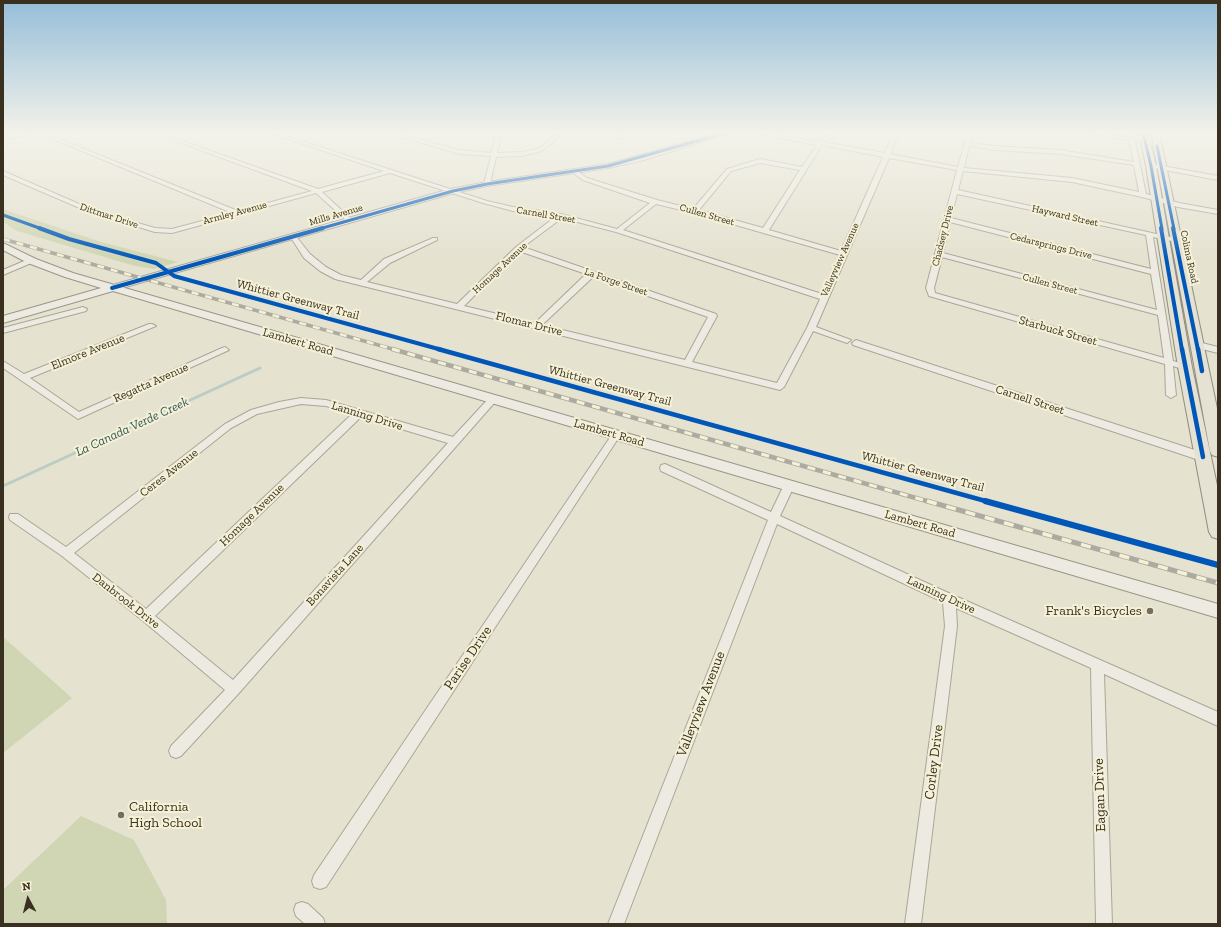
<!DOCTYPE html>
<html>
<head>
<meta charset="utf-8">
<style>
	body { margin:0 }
	#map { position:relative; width:1221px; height:927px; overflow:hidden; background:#e5e2d0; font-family:"Zilla Slab",serif }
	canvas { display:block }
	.frame { position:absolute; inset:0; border:4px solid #3a3020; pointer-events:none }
	.north { position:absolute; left:8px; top:879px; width:40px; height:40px; -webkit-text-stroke:3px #f5f1d6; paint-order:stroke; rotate:353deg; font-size:11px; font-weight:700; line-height:16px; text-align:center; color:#3a3020 }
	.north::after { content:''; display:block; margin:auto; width:14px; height:18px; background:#3a3020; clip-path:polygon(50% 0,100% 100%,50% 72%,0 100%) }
</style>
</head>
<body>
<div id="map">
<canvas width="1221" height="927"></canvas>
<div class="frame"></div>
<div class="north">N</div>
</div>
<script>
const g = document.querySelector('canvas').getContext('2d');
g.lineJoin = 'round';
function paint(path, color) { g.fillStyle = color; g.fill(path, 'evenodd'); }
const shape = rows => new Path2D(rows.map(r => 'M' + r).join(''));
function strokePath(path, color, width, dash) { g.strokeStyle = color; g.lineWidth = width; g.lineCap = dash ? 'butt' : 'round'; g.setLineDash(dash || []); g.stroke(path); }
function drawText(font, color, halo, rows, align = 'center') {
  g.font = font + ' "Zilla Slab",serif'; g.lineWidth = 4; g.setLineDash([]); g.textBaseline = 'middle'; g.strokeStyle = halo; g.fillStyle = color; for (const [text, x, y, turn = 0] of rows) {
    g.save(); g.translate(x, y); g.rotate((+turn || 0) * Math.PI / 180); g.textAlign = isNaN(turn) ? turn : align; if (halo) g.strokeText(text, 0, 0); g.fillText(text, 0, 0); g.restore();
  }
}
const green = shape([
	[3,209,101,242,178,262,154,269,135,266,17,231,3,222],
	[3,637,72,698,3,753],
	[81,816,134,840,166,900,167,924,3,924,3,890]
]);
const stream = shape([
	[3,486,260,368]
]);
const minor = shape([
	[36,132,42,132,238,211,312,191,151,132,157,132,318,189,384,171,267,132,274,132,487,201,513,207,561,214,617,229,650,203,583,180,572,172,572,170,576,170,587,178,657,200,693,209,727,169,760,159,802,167,817,145,757,134,755,132,764,132,819,142,822,138,840,132,846,132,826,140,824,142,885,153,893,135,881,132,899,132,890,154,958,167,968,132,973,132,970,143,995,146,1060,150,1134,162,1129,140,1077,132,1090,132,1146,139,1147,140,1144,142,1135,141,1146,194,1179,203,1218,210,1218,214,1178,207,1142,197,1072,182,963,171,958,190,1179,239,1180,240,1177,242,1153,237,1173,361,1188,365,1189,367,1185,370,1173,366,1176,395,1171,398,1166,395,1165,364,929,296,926,288,957,170,889,158,816,327,851,340,847,343,813,331,784,387,780,390,335,279,320,271,304,258,290,236,295,235,310,254,326,267,341,275,361,280,384,259,433,238,437,238,437,240,390,263,367,282,457,304,516,247,555,217,513,211,483,203,390,173,322,192,351,219,351,221,347,221,316,193,172,233,155,232,89,212,3,175,3,171,93,210,155,228,172,229,232,213,36,132],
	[822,145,883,157,841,251,769,230,822,145],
	[969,146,995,150,1060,154,1134,165,1139,192,1072,178,964,168,969,146],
	[760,163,800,170,763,228,699,210,731,171,760,163],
	[957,194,1146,235,1151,269,951,218,957,194],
	[656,204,694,213,840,255,822,294,623,230,656,204],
	[562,218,616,232,820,299,807,328,777,383,692,362,717,316,716,314,523,247,562,218],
	[950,222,1151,274,1157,310,943,253,950,222],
	[519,251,586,274,535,323,464,306,519,251],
	[942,257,1158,315,1164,358,935,293,934,288,942,257],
	[593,277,708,317,685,360,542,325,593,277],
	[386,132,394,132,459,150,491,153,495,137,490,132,496,132,501,137,497,153,523,152,537,149,549,141,556,132,561,132,553,143,541,151,523,156,496,157,490,184,487,186,484,184,491,156,459,154,386,132],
	[620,132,625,132,619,139,616,137,620,132],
	[1151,164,1218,176,1218,180,1149,167,1149,165,1151,164],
	[29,259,36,261,3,275,3,270,29,259],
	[83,307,87,309,86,311,3,333,3,328,83,307],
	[149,324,152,324,156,326,30,378,79,412,222,348,225,347,229,350,78,419,3,368,3,361,24,374,149,324],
	[856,340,1207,454,1208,457,1207,460,1199,460,853,345,852,343,856,340],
	[493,396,496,397,498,399,496,401,239,693,181,756,176,758,171,756,169,751,171,746,225,690,142,620,62,556,10,520,9,517,10,514,18,514,66,547,225,424,251,410,279,402,301,398,326,400,453,437,490,397,493,396],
	[301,404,326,406,352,414,146,609,74,553,231,428,257,414,301,404],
	[361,417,448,443,233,680,155,616,361,417],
	[616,432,619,433,621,435,619,437,326,887,320,889,314,887,312,881,314,875,613,433,616,432],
	[665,464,771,512,785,483,793,483,794,486,780,516,953,595,1218,712,1218,726,1104,674,1112,924,1096,924,1091,668,956,608,957,626,921,924,905,924,945,626,943,602,777,524,624,924,608,924,768,520,661,471,660,468,661,465,665,464],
	[302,902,308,904,323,918,325,924,305,924,296,916,294,910,296,904,302,902]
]);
const tertiary = shape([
	[24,132,37,132,3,140,3,136,24,132],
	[723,132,733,132,644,160,608,168,487,186,454,193,115,290,109,290,107,288,109,286,450,189,487,182,608,164,723,132],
	[1198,342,1218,347,1218,353,1194,347,1193,345,1194,343,1198,342]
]);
const secondary = shape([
	[3,243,36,259,73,273,1218,604,1218,618,113,291,3,323,3,316,101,288,65,277,28,263,3,250,3,243]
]);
const primary = shape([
	[1139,132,1147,132,1156,166,1192,367,1218,490,1218,539,1212,537,1209,532,1178,367,1146,166,1139,132],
	[1151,132,1159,132,1218,413,1218,457,1212,455,1210,451,1151,132]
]);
const railFar2 = shape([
	[3,239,396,350]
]);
const railFar1 = shape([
	[392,349,930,502]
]);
const rail = shape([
	[927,501,1218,583]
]);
const cyclewayFar3 = shape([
	[1143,132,1151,166,1162,229],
	[1157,146,1174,229],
	[3,215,42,229],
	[319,229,453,191,487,184,608,166,729,132]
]);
const cyclewayFar2 = shape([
	[39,228,69,239,156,263,174,276,442,350],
	[1161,228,1182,350],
	[1173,228,1198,350],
	[112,288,323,228]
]);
const cyclewayFar1 = shape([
	[438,349,989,502],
	[1182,349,1203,457],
	[1198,349,1202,371]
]);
const cycleway = shape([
	[985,501,1218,565]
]);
const markers = [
	[1150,611,4,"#766e5e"],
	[121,815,4,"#766e5e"]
];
const farStreetnames = [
	["Armley Avenue",235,213,-15],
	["Mills Avenue",336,215,-16],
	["Carnell Street",546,215,10],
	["Cullen Street",707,215,16],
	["Dittmar Drive",109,216,18],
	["Hayward Street",1065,216,13],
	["Chadsey Drive",943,236,-76],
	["Cedarsprings Drive",1051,246,14],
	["Colima Road",1189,257,78],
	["Valleyview Avenue",840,260,-66],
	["Homage Avenue",500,268,-43],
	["La Forge Street",616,282,19],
	["Cullen Street",1050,284,15]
];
const streetNames = [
	["Whittier Greenway Trail",298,300,15],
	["Flomar Drive",529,324,14],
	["Starbuck Street",1058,331,16],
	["Lambert Road",298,342,16],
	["Elmore Avenue",88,352,-22],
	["Regatta Avenue",151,383,-24],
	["Whittier Greenway Trail",610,386,15],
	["Carnell Street",1030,400,18],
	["Lanning Drive",367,416,17],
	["Lambert Road",609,433,16],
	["Whittier Greenway Trail",923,472,15],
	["Ceres Avenue",169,473,-38],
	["Homage Avenue",252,515,-44],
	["Lambert Road",920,524,16],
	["Bonavista Lane",335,575,-48],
	["Lanning Drive",941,595,25],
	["Danbrook Drive",126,601,38]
];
const waterNames = [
	["La Canada Verde Creek",132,427,-25]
];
const nearPoinames = [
	["Frank's Bicycles",1142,611],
	["California",129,807,"left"],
	["High School",129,823,"left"]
];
const nearStreetnames = [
	["Parise Drive",468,658,-56],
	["Valleyview Avenue",701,704,-69],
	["Corley Drive",934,762,-83],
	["Eagan Drive",1100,795,-92]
];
paint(green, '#d0d6b3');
strokePath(stream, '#baccc3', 3);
strokePath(minor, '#aaa698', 2);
strokePath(tertiary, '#aaa698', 2);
strokePath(secondary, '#9a9688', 2);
strokePath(primary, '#908c7f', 2);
paint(minor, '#edebe1');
paint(tertiary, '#edebe1');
paint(secondary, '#edebe1');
paint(primary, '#e5e2d3');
strokePath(railFar2, '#adaba1', 3.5);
strokePath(railFar1, '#adaba1', 4.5);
strokePath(rail, '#adaba1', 5);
strokePath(railFar2, '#f5f1d6', 2.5, [7]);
strokePath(railFar1, '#f5f1d6', 3, [8]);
strokePath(rail, '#f5f1d6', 3.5, [10]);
strokePath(cyclewayFar3, '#0057b8', 3);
strokePath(cyclewayFar2, '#0057b8', 4);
strokePath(cyclewayFar1, '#0057b8', 4.5);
strokePath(cycleway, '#0057b8', 6);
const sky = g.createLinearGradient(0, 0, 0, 261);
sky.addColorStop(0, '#95bed9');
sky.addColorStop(0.51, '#f3f2ea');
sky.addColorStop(1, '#f3f2ea00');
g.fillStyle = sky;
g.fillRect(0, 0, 1221, 261);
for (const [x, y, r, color] of markers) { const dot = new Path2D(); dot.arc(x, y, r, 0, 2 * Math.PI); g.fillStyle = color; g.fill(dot); strokePath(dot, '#f5f1d6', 1.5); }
drawText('10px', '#3a3020', '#f5f1d6', farStreetnames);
drawText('12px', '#3a3020', '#f5f1d6', streetNames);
drawText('italic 13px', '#2f5659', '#f5f1d6', waterNames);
drawText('14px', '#3a3020', '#f5f1d6', nearPoinames, 'right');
drawText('14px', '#3a3020', '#f5f1d6', nearStreetnames);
</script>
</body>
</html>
